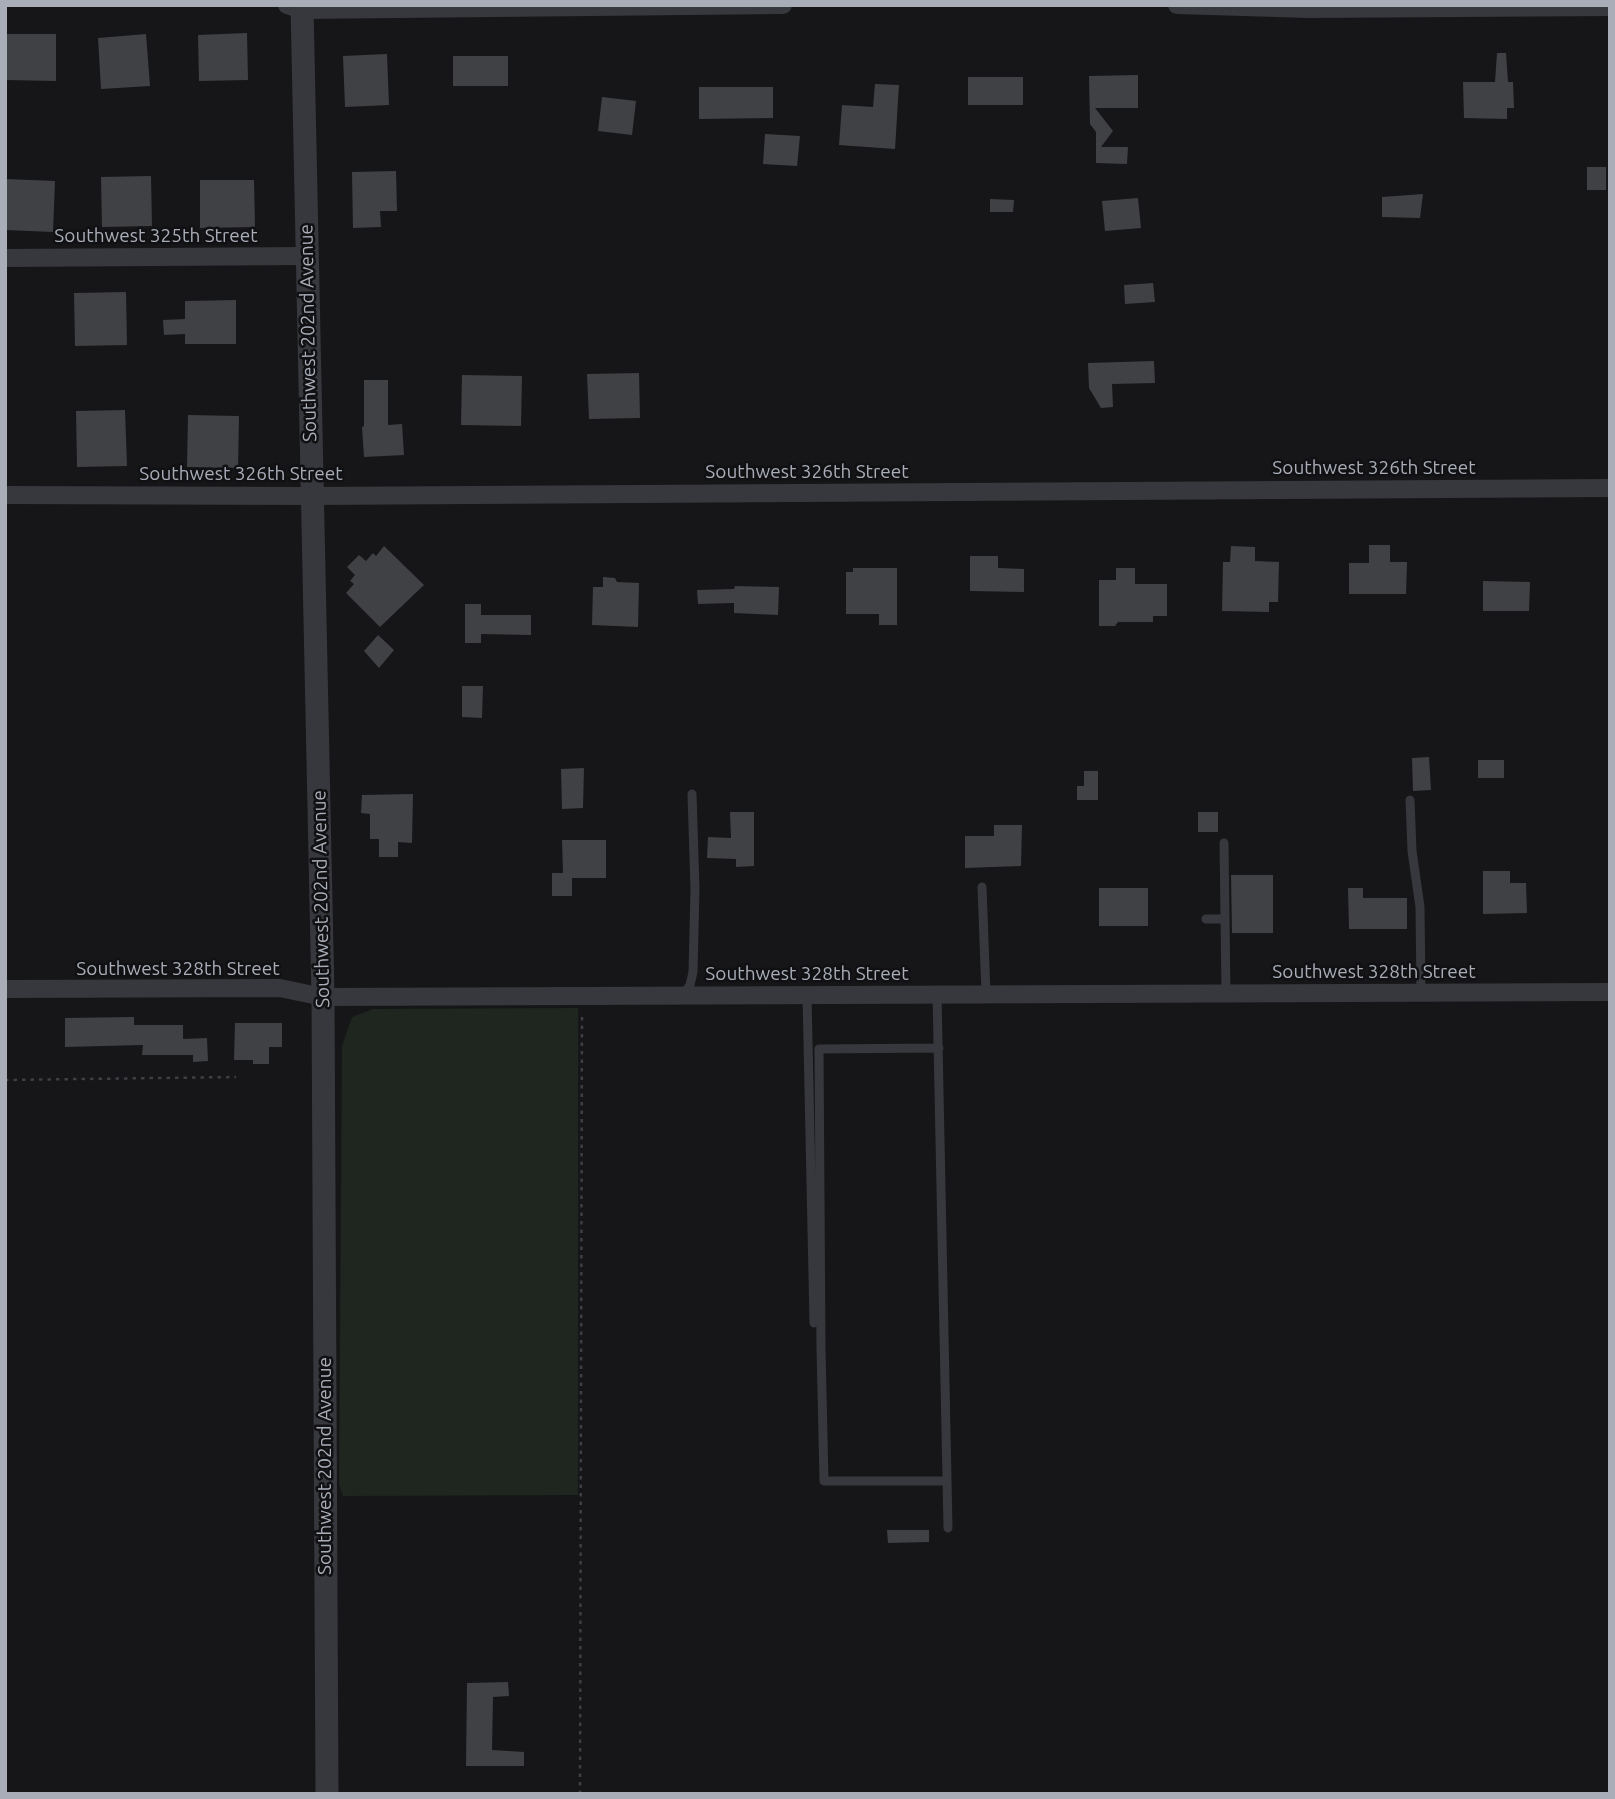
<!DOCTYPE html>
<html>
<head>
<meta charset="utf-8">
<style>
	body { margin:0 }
	#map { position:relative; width:1615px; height:1799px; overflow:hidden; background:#161618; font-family:Ubuntu,sans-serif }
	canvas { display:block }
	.frame { position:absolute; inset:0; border:7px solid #a8adb8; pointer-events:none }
</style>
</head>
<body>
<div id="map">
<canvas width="1615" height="1799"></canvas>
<div class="frame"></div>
</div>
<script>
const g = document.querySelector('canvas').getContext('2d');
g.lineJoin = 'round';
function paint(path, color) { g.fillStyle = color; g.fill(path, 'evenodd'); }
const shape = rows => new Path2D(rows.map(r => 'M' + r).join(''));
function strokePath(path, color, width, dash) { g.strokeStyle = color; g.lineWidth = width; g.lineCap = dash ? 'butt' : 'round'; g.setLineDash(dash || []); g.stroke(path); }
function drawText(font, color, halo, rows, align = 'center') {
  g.font = font + ' Ubuntu,sans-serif'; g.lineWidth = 5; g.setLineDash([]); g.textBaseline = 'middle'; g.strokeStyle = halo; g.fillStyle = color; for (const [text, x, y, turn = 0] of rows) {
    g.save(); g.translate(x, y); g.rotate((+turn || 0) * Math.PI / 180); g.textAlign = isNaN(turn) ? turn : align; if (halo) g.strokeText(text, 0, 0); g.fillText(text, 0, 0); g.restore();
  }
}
const green = shape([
	[578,1008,578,1495,343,1496,339,1484,342,1046,352,1017,373,1009]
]);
const building = shape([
	[247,33,248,80,199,81,198,35],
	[5,34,56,34,56,81,5,80],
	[146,34,150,86,101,89,98,38],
	[1497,53,1506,53,1508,82,1513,82,1514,108,1507,108,1507,119,1464,118,1463,82,1495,82],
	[387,54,389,105,345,107,343,56],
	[453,56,508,56,508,86,453,86],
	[1138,75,1138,108,1095,108,1113,131,1101,147,1128,147,1127,164,1096,163,1096,132,1090,124,1089,76],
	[968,77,1023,77,1023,105,968,105],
	[875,84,899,85,895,149,839,145,842,105,873,107],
	[699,87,773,87,773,118,699,119],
	[602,97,636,101,632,135,598,131],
	[765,134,800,136,797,166,763,164],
	[1587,167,1606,167,1606,190,1587,190],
	[396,171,397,211,380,211,381,227,353,228,352,172],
	[151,176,152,226,102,227,101,177],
	[5,179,55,181,53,232,5,230],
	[200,180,254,180,255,227,200,228],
	[1423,194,1420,218,1382,217,1382,197],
	[1138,198,1141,228,1105,231,1102,201],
	[990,199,1014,200,1013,212,990,212],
	[1153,283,1155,302,1125,304,1124,285],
	[126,292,127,345,75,346,74,293],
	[236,300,236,344,185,344,185,334,164,335,163,320,185,319,185,301],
	[1154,361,1155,383,1112,384,1113,407,1101,408,1089,388,1088,363],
	[639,373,640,418,589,419,587,374],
	[462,375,522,376,521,426,461,425],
	[364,380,388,380,388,425,402,424,404,455,364,457,362,427,364,426],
	[125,410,127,466,77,467,76,411],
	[188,415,239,416,238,468,187,467],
	[1369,545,1390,545,1390,562,1407,562,1406,594,1349,594,1349,563,1369,563],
	[384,546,424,585,380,627,346,593,354,584,350,581,355,575,347,567,359,555,366,561,373,553,376,556],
	[1231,546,1255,547,1255,561,1279,562,1278,602,1269,602,1269,612,1222,611,1223,562,1230,562],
	[970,556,998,556,998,568,1024,569,1024,592,970,591],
	[853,568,897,568,897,625,879,625,879,614,846,614,846,572,853,572],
	[1116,568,1135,568,1135,584,1167,584,1167,616,1153,616,1153,622,1118,622,1115,626,1099,626,1099,580,1116,580],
	[603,577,615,578,617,582,639,583,638,627,592,625,593,587,603,587],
	[1483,581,1530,582,1529,611,1483,611],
	[735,586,779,587,778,615,734,613,734,603,698,604,697,590,734,589],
	[465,604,481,604,481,615,531,615,531,635,481,634,481,643,465,643],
	[378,635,394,650,379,668,364,651],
	[462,686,483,686,482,718,462,717],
	[1429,757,1431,790,1413,791,1412,758],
	[1478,760,1504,760,1504,778,1478,778],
	[584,768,583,808,562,809,561,769],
	[1084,771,1098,771,1098,800,1077,800,1077,786,1084,786],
	[413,794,412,843,398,842,398,857,379,857,379,839,370,839,370,814,361,813,362,795],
	[730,812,754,812,754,866,736,867,736,859,707,858,708,837,731,838],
	[1198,812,1218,812,1218,832,1198,832],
	[994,825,1022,825,1021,866,965,868,965,836,994,836],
	[562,840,606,840,606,878,572,878,572,896,552,896,552,873,563,873],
	[1483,871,1510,871,1510,883,1526,883,1527,913,1483,914],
	[1231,875,1273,875,1273,933,1232,933],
	[1099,888,1148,888,1148,926,1099,926],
	[1348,888,1363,888,1363,898,1407,898,1407,929,1349,929],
	[134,1017,134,1025,183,1025,183,1039,207,1038,208,1061,193,1062,193,1055,142,1055,143,1045,65,1047,65,1018],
	[235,1023,282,1023,282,1047,269,1047,269,1064,253,1064,253,1060,234,1060],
	[887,1530,929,1530,929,1542,888,1543],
	[508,1682,509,1696,493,1697,492,1750,524,1752,524,1766,466,1766,467,1683]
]);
const path = shape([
	[5,1080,236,1077],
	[580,1794,582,1013]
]);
const service = shape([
	[1410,800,1412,851,1420,907,1421,992],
	[1224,843,1226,993],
	[982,887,986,994],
	[1206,919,1225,919],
	[937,994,948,1528],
	[683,995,690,985,693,972,695,889,692,794],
	[807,995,814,1323],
	[939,1048,819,1049,821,1348,824,1481,947,1481]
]);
const minor = shape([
	[287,5,302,10,783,5],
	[1177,5,1310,9,1610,7],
	[5,258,307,256],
	[5,495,311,496,1610,488],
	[5,989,280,988,323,997,1610,992]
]);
const tertiary = shape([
	[302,5,323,997,327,1794]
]);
const streetNames = [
	["Southwest 325th Street",156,236],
	["Southwest 202nd Avenue",308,333,-91],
	["Southwest 326th Street",1374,468],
	["Southwest 326th Street",807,472],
	["Southwest 326th Street",241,474],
	["Southwest 202nd Avenue",321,899,-91],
	["Southwest 328th Street",178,969],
	["Southwest 328th Street",1374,972],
	["Southwest 328th Street",807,974],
	["Southwest 202nd Avenue",325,1466,-90]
];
paint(green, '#1e261f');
paint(building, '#404145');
strokePath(path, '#3d3f44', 2.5, [3.5, 5]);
strokePath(service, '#37383d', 9);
strokePath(minor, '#37383d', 18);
strokePath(tertiary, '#37383d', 23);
drawText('19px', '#a8adb8', '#111113', streetNames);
</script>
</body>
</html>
